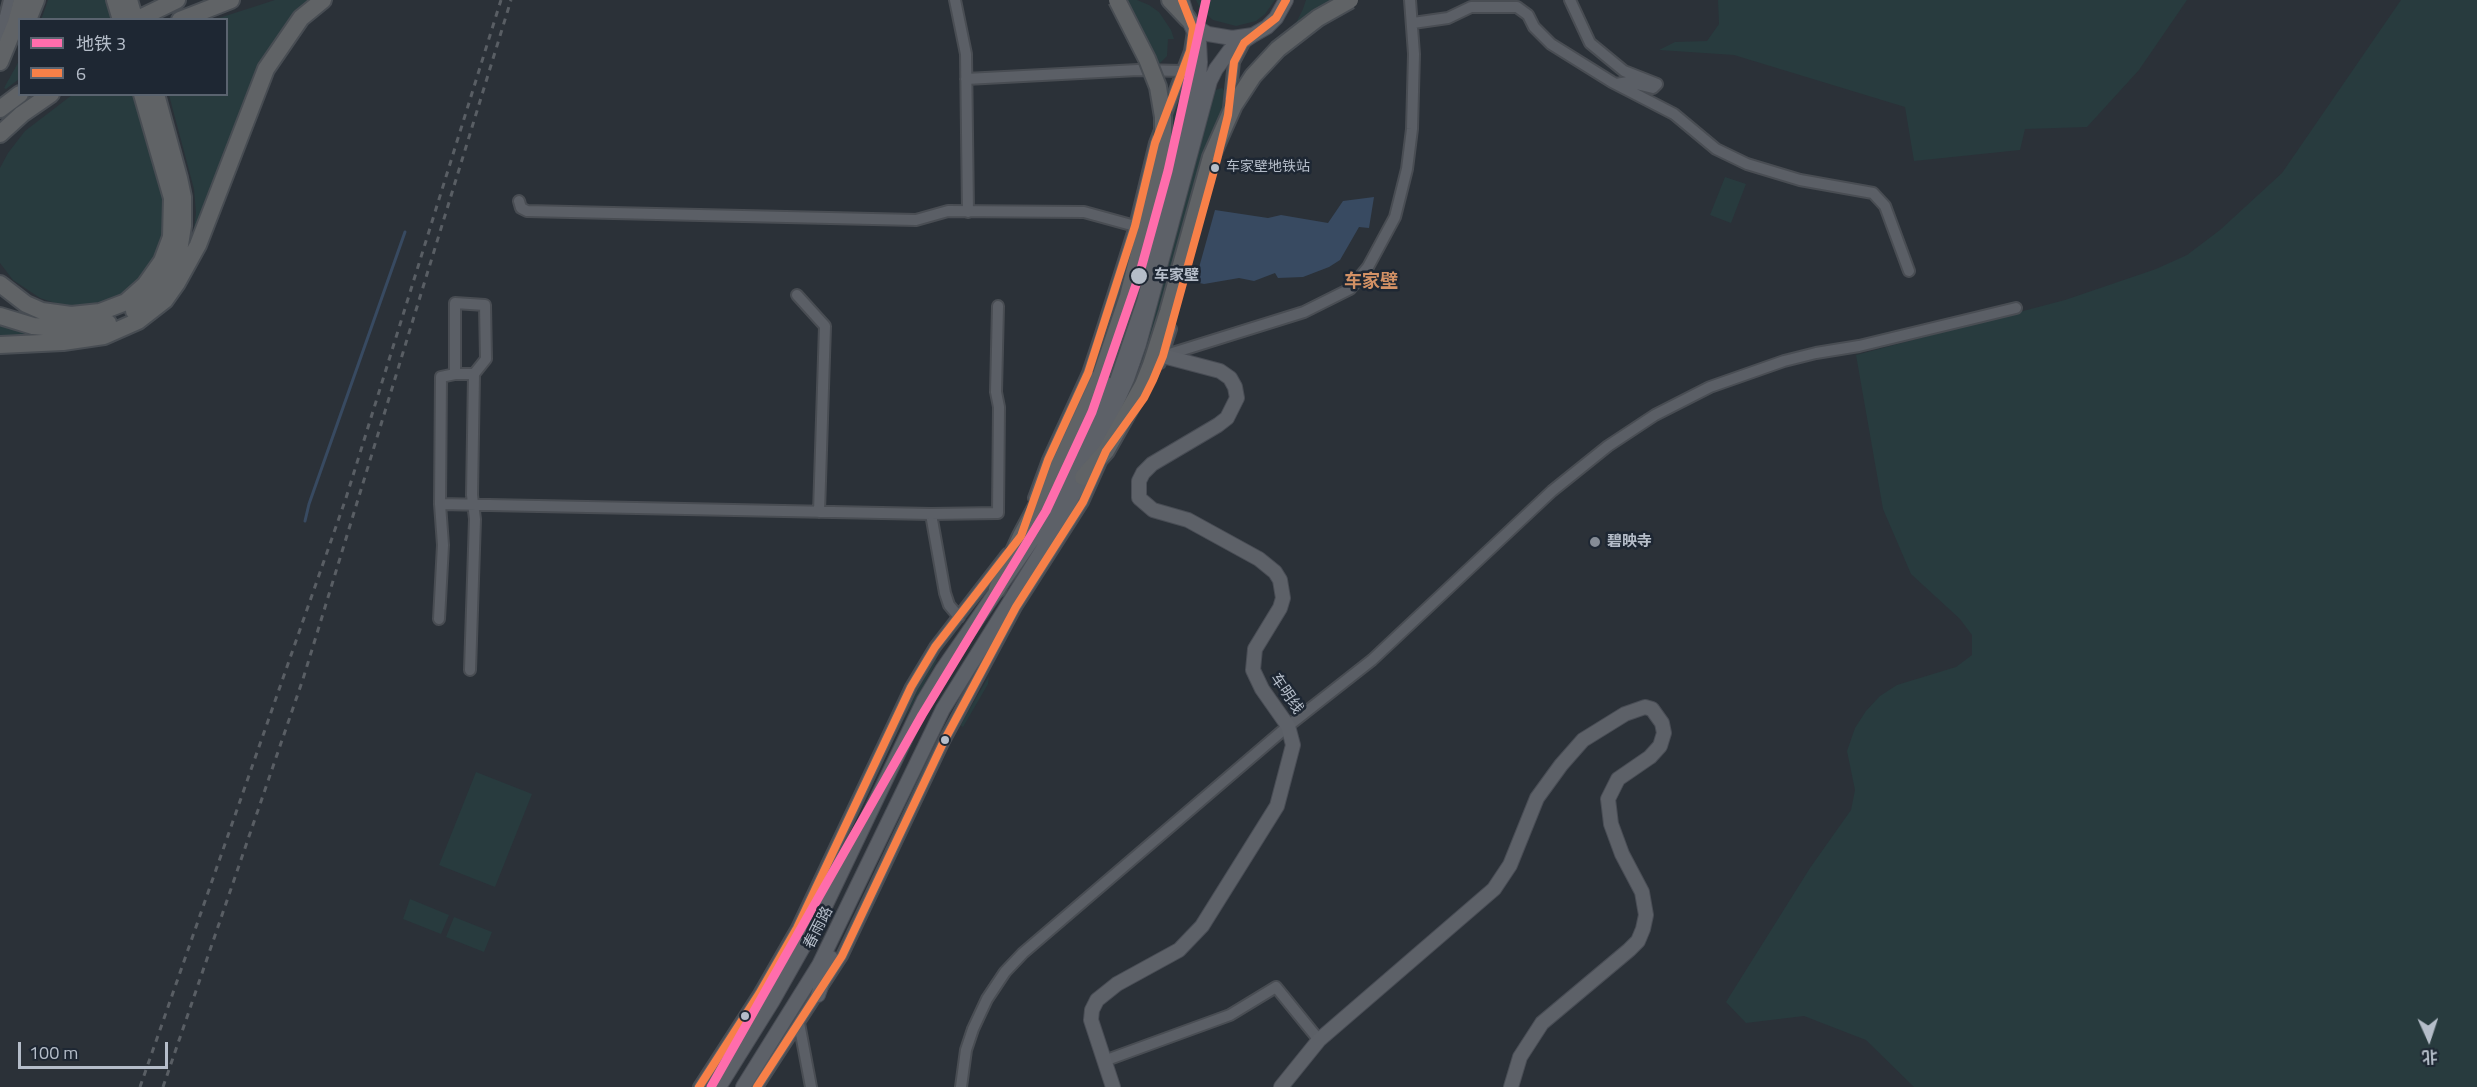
<!DOCTYPE html>
<html>
<head>
<meta charset="utf-8">
<style>
	body { margin:0 }
	#map { position:relative; width:2477px; height:1087px; overflow:hidden; background:#2b3138; font-family:"Titillium Web","Noto Sans SC",sans-serif }
	canvas { display:block }
	.legend { position:absolute; left:18px; top:18px; width:210px; height:78px; box-sizing:border-box; background:#1e2733; border:2px solid #5a636f; margin:0; padding:8px 10px; list-style:none; font-size:18px; color:#b5bdc9 }
	.legend li { display:flex; align-items:center; gap:12px; height:30px }
	.legend b { width:30px; border:2px solid #5a636f }
	.north { position:absolute; left:2399px; top:1009px; width:60px; height:60px; -webkit-text-stroke:4px #1e2733; paint-order:stroke; rotate:177deg; font-size:16px; font-weight:700; line-height:24px; text-align:center; color:#b5bdc9 }
	.north::after { content:''; display:block; margin:auto; width:21px; height:27px; background:#b5bdc9; clip-path:polygon(50% 0,100% 100%,50% 72%,0 100%) }
	.scale { position:absolute; left:18px; top:1042px; width:150px; height:27px; box-sizing:border-box; border:3px solid #b5bdc9; border-top:0; padding-left:8px; font-size:18px; line-height:21px; white-space:nowrap; color:#b5bdc9; -webkit-text-stroke:4px #1e2733; paint-order:stroke }
</style>
</head>
<body>
<div id="map">
<canvas width="2477" height="1087"></canvas>
<ul class="legend">
<li><b style="height:8px;background:#ff6dac"></b>地铁 3</li>
<li><b style="height:8px;background:#f78048"></b>6</li>
</ul>
<div class="north">北</div>
<div class="scale">100 m</div>
</div>
<script>
const g = document.querySelector('canvas').getContext('2d');
g.lineJoin = 'round';
function paint(path, color) { g.fillStyle = color; g.fill(path, 'evenodd'); }
const shape = rows => new Path2D(rows.map(r => 'M' + r).join(''));
function strokePath(path, color, width, dash) { g.strokeStyle = color; g.lineWidth = width; g.lineCap = dash ? 'butt' : 'round'; g.setLineDash(dash || []); g.stroke(path); }
function drawText(font, color, halo, rows, align = 'center') {
  g.font = font + ' "Titillium Web","Noto Sans SC",sans-serif'; g.lineWidth = 5; g.setLineDash([]); g.textBaseline = 'middle'; g.strokeStyle = halo; g.fillStyle = color; for (const [text, x, y, turn = 0] of rows) {
    g.save(); g.translate(x, y); g.rotate((+turn || 0) * Math.PI / 180); g.textAlign = isNaN(turn) ? turn : align; if (halo) g.strokeText(text, 0, 0); g.fillText(text, 0, 0); g.restore();
  }
}
const green = shape([
	[48,0,113,0,117,14,107,19,41,20],
	[275,0,310,0,292,17,268,52,192,243,196,213,194,189,169,95,226,94,226,20,216,19],
	[1126,0,1137,0,1149,5,1159,12,1171,30,1174,39,1168,39,1167,56,1158,65],
	[1196,0,1275,0,1265,14,1256,21,1236,26,1213,20,1201,10],
	[1306,0,1333,0,1295,25,1303,9],
	[1718,0,2187,0,2139,70,2087,127,2025,129,2020,150,1914,161,1905,107,1734,55,1659,50,1675,42,1707,41,1719,24],
	[2401,0,2477,0,2477,1087,1914,1087,1866,1040,1804,1016,1746,1023,1726,1002,1810,868,1851,810,1855,790,1847,751,1855,728,1866,711,1880,696,1897,685,1956,667,1972,655,1972,635,1960,619,1911,574,1883,509,1856,355,2065,300,2156,269,2187,255,2220,230,2282,173],
	[19,61,19,79,6,89,4,88],
	[1188,78,1192,80,1166,181,1171,138,1171,118],
	[1222,88,1229,95,1156,329,1142,365,1140,365,1212,94,1215,90],
	[72,95,140,95,165,190,163,243,146,274,116,298,84,306,61,305,40,298,13,280,0,263,0,168,8,153,25,131],
	[1725,177,1746,184,1731,223,1710,215],
	[0,326,15,330,50,335,0,339],
	[935,658,937,661,901,725,796,945,759,1009,709,1087,702,1087,755,1007,908,701],
	[973,676,851,926,928,756,960,697],
	[989,676,988,684,963,727,960,725],
	[476,772,532,794,495,887,439,865],
	[410,899,449,915,441,934,403,919],
	[454,917,492,932,484,952,446,937]
]);
const water = shape([
	[1374,197,1369,228,1359,227,1340,260,1329,267,1303,277,1278,278,1275,273,1254,281,1239,278,1204,284,1195,282,1215,210,1268,218,1281,215,1328,223,1343,201]
]);
const stream = shape([
	[305,521,309,504,405,232]
]);
const minor = shape([
	[955,0,966,54,968,212],
	[1570,0,1590,43,1624,71,1657,84],
	[1413,23,1448,18,1471,7,1517,7,1528,15,1534,27,1551,44,1612,82,1674,114,1716,149,1747,164,1800,180,1873,193,1885,206,1909,271],
	[0,36,9,0],
	[966,79,1138,70,1183,71],
	[1616,84,1628,82,1653,88,1657,84],
	[1229,108,1234,62,1244,43],
	[519,201,521,208,527,211,916,220,948,211,1084,212,1135,226],
	[797,295,825,326,819,512],
	[1163,356,1304,312,1350,289,1368,267,1395,217,1407,169,1412,129,1414,54,1410,0],
	[1160,363,1171,329],
	[455,374,474,374,486,359,485,305,455,303,455,374,441,377,440,504,931,514,998,513,999,407,996,392,998,306],
	[1034,498,1048,460,1088,373,1099,340,1135,226,1155,143,1190,51,1193,31],
	[931,514,945,593,949,605,959,617],
	[439,619,443,545,440,504],
	[470,670,475,519,472,495,474,374],
	[799,1023,811,1087],
	[1104,1061,1230,1015,1276,987,1319,1040],
	[699,1087,759,994,797,928,911,687,935,647,1007,554],
	[757,1087,842,956,943,743,1016,607,1083,502,1100,464],
	[961,1087,966,1050,973,1029,987,999,1005,972,1023,953,1288,726,1372,660,1552,491,1608,446,1655,415,1710,387,1784,361,1816,353,1859,346,2016,308]
]);
const major = shape([
	[1182,0,1188,19,1198,28,1208,34,1232,38,1253,35,1267,27,1276,18,1286,0],
	[818,995,831,958],
	[719,1087,772,1002,819,919,924,700,942,670,1043,524,1077,465,1101,415,1122,363,1139,309,1199,80,1200,62,1199,42,1188,19],
	[743,1087,819,965,943,709,1051,536,1083,477,1127,379,1139,344,1210,81,1216,69,1230,50,1253,35],
	[1113,1087,1091,1020,1092,1010,1097,1000,1117,984,1179,950,1202,926,1277,806,1293,745,1288,726,1262,689,1253,670,1255,649,1280,608,1283,598,1280,580,1275,572,1259,559,1188,520,1153,510,1139,498,1139,481,1143,473,1152,464,1218,425,1227,418,1237,398,1235,387,1230,378,1220,371,1163,356],
	[1281,1087,1319,1040,1494,889,1510,865,1537,798,1561,765,1583,740,1625,714,1645,707,1652,709,1662,723,1664,733,1660,746,1650,757,1618,779,1608,799,1611,824,1622,854,1642,892,1646,915,1643,929,1638,941,1629,950,1542,1023,1520,1057,1511,1087]
]);
const highway = shape([
	[115,0,121,20],
	[129,0,135,20],
	[1170,0,1188,19],
	[28,20,36,0],
	[136,20,177,0],
	[180,20,231,0],
	[0,62,16,23,22,0],
	[0,109,20,94],
	[0,134,22,114,51,94],
	[0,284,26,304,42,311,71,315,100,312,126,302,145,285,162,261,171,237,172,198,142,94],
	[134,311,153,295,167,277,180,245,183,226,183,197,179,178,156,94],
	[0,316,33,326,66,329,108,323],
	[0,345,63,342,104,336,138,321,165,300,177,283,198,245,266,69,301,18,323,0],
	[1083,477,1106,451,1143,385,1151,365],
	[997,589,1021,536,1063,457,1101,375]
]);
const rail = shape([
	[140,1087,346,498,501,0],
	[163,1087,303,679,511,0]
]);
const highwayBridge = shape([
	[1151,365,1168,312,1211,157,1234,105,1253,76,1278,49,1318,18,1350,0],
	[1101,375,1128,296,1157,183,1163,146,1163,117,1158,87,1147,59,1117,0]
]);
const bus1 = shape([
	[699,1087,759,994,797,928,911,687,935,647,1021,536,1048,460,1088,373,1135,226,1155,143,1190,51,1193,28,1182,0],
	[757,1087,842,956,943,743,1016,607,1083,502,1106,451,1144,398,1153,380,1163,356,1217,160,1228,115,1234,62,1244,43,1276,18,1286,0]
]);
const metro1 = shape([
	[711,1087,922,715,1046,511,1092,412,1139,276,1168,171,1206,0]
]);
const markers = [
	[1215,168,5,"#b5bdc9"],
	[1139,276,9,"#b5bdc9"],
	[1595,542,6,"#858c96"],
	[945,740,5,"#b5bdc9"],
	[745,1016,5,"#b5bdc9"]
];
const busNames = [
	["车家壁地铁站",1226,168]
];
const stopNames = [
	["车家壁",1154,276]
];
const poiNames = [
	["碧映寺",1607,542]
];
const streetNames = [
	["车明线",1286,694,56],
	["春雨路",819,928,-63]
];
const quarterNames = [
	["车家壁",1371,283]
];
paint(green, '#283b3e');
paint(water, '#384a61');
strokePath(stream, '#384a61', 3);
strokePath(minor, '#494d53', 14);
strokePath(major, '#494d55', 16);
strokePath(highway, '#484d53', 20);
strokePath(minor, '#5b5f66', 10);
strokePath(major, '#5d6168', 14);
strokePath(highway, '#606366', 16);
strokePath(rail, '#595e64', 3, [6, 6]);
strokePath(highwayBridge, '#484d53', 20, []);
strokePath(highwayBridge, '#606366', 16);
strokePath(bus1, '#f78048', 8);
strokePath(metro1, '#ff6dac', 9);
for (const [x, y, r, color] of markers) { const dot = new Path2D(); dot.arc(x, y, r, 0, 2 * Math.PI); g.fillStyle = color; g.fill(dot); strokePath(dot, '#1e2733', 2); }
drawText('14px', '#b5bdc9', '#1e2733', busNames, 'left');
drawText('bold 15px', '#b5bdc9', '#1e2733', stopNames, 'left');
drawText('bold 15px', '#b5bdc9', '#1e2733', poiNames, 'left');
drawText('15px', '#b5bdc9', '#1e2733', streetNames);
drawText('bold 18px', '#d39165', '#1e2733', quarterNames);
</script>
</body>
</html>
